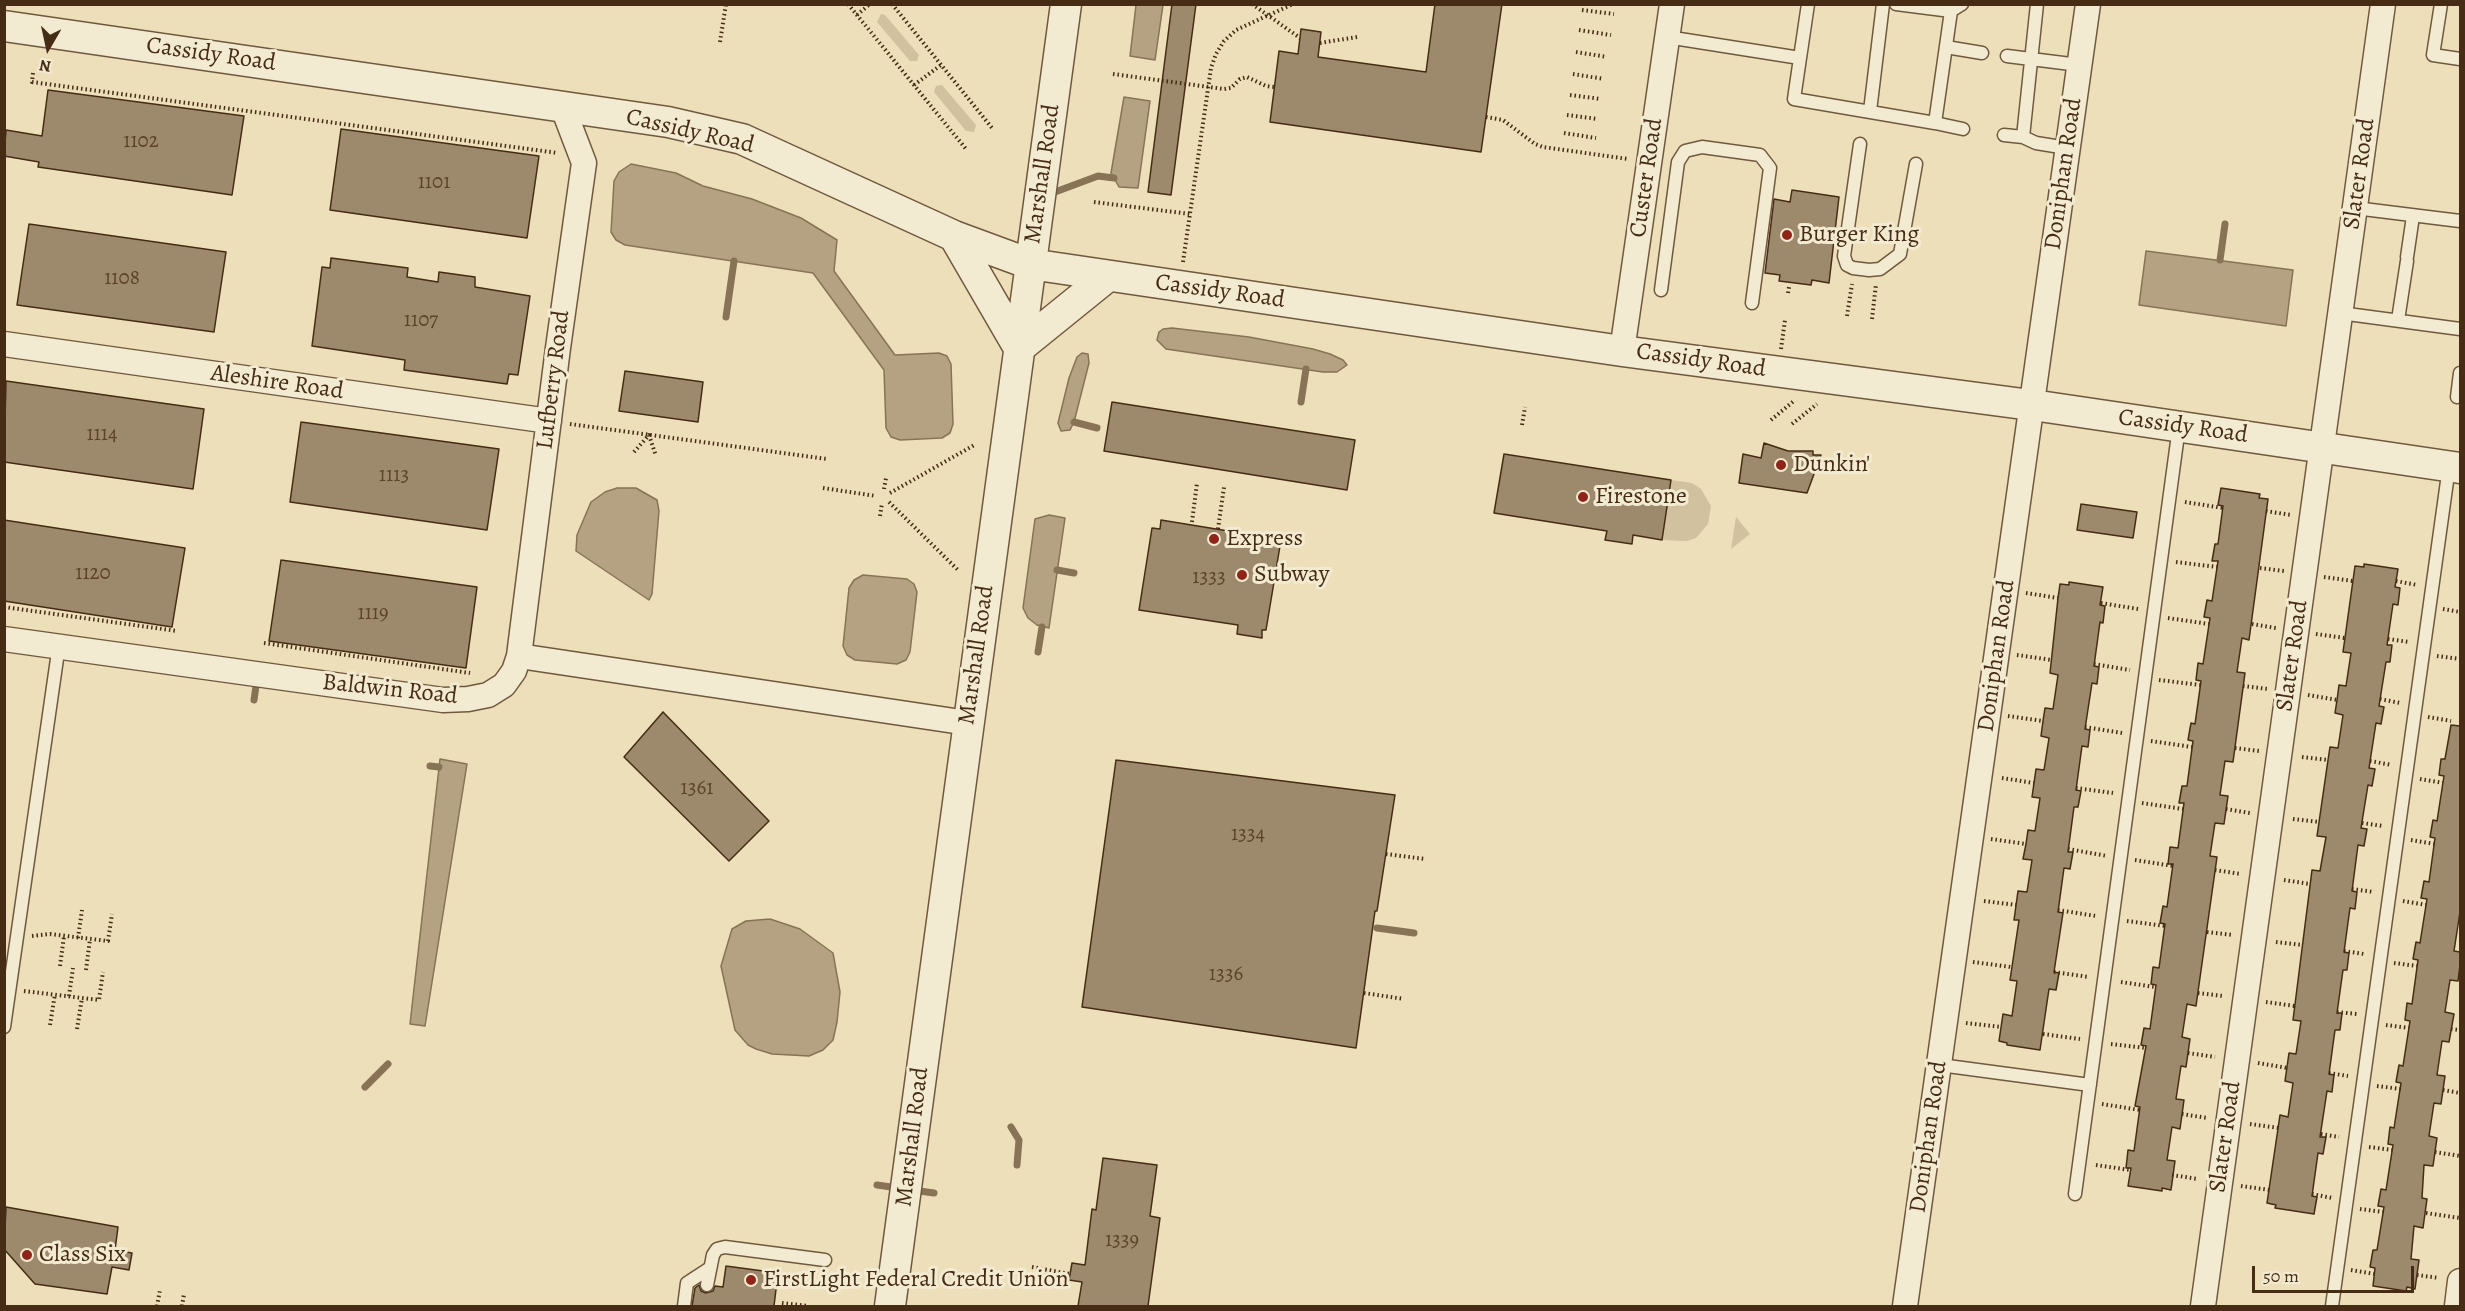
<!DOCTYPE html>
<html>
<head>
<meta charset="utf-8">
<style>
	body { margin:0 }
	#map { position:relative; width:2465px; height:1311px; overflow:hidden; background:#eddfba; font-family:Alegreya,serif }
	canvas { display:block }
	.frame { position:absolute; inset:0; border:6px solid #462c15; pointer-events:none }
	.north { position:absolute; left:18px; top:18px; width:60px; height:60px; -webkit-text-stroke:4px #f3ead2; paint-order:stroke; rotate:189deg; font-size:16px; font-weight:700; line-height:24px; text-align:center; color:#462c15 }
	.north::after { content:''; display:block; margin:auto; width:21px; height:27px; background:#462c15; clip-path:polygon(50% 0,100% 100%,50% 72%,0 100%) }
	.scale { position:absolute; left:2252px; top:1266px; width:162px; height:27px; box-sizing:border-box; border:3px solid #462c15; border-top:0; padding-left:8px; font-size:18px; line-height:21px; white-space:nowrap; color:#462c15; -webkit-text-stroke:4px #f3ead2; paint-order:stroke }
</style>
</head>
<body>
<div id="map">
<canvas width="2465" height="1311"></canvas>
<div class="frame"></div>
<div class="north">N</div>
<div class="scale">50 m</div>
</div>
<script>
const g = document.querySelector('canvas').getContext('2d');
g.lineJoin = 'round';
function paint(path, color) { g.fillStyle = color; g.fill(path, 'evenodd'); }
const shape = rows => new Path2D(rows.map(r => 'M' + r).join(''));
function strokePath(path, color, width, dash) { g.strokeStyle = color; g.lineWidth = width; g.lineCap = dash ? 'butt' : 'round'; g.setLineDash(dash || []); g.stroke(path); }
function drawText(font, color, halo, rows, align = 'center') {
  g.font = font + ' Alegreya,serif'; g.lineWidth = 6; g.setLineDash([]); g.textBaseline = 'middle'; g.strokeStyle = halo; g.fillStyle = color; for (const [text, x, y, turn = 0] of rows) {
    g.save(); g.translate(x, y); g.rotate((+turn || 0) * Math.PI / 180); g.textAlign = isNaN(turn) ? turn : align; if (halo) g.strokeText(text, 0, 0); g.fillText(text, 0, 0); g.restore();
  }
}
const green = shape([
	[881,14,885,15,919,55,917,61,910,61,877,22],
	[942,85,976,125,974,132,966,131,934,92,936,86],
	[1671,480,1692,483,1701,489,1711,506,1708,524,1696,538,1687,541,1662,540],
	[1736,517,1750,534,1731,549]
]);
const water = shape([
	[1136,5,1163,5,1155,60,1130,56,1136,5],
	[1124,97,1150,101,1138,188,1119,187,1111,173,1124,97],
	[631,164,676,173,703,186,752,199,801,218,837,240,834,271,895,355,939,353,947,356,951,364,953,424,950,433,942,438,900,440,891,437,886,428,884,370,813,273,625,245,616,240,611,232,614,181,619,172,631,164],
	[2146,251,2293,270,2286,326,2139,305,2146,251],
	[1172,328,1249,337,1313,349,1330,354,1343,360,1347,365,1337,372,1323,372,1166,349,1157,340,1159,332,1163,329,1172,328],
	[1082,353,1088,354,1089,363,1074,422,1070,430,1061,431,1058,423,1069,378,1077,357,1082,353],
	[617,488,636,488,657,500,659,511,652,594,649,600,576,551,577,535,591,502,605,492,617,488],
	[1049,515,1065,518,1049,628,1037,625,1028,618,1023,608,1035,519,1049,515],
	[863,575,907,579,914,584,917,592,910,652,906,660,897,664,855,660,847,655,843,646,849,588,854,580,863,575],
	[440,759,467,764,425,1026,410,1024,440,759],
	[770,919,800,929,833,953,840,992,837,1022,833,1040,823,1050,809,1056,772,1054,756,1049,748,1045,735,1030,721,966,732,929,746,921,770,919]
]);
const stream = shape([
	[1047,195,1098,176,1114,178],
	[2220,260,2225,224],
	[726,317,734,261],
	[1301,402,1306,369],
	[1074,422,1097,428],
	[1057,570,1074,573],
	[1038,652,1042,627],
	[254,700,257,679],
	[430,766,439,767],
	[1377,928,1414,933],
	[365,1087,388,1064],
	[1011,1127,1019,1140,1017,1165],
	[877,1185,898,1188],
	[912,1190,934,1193]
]);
const building = shape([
	[1172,4,1196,4,1171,195,1148,192,1172,4],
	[1435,4,1502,4,1481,152,1270,122,1279,51,1298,54,1301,29,1321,32,1318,57,1426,72,1435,4],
	[48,90,244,116,232,195,38,167,39,162,4,156,6,130,42,136,48,90],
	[341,129,539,156,527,238,330,210,341,129],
	[1792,190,1839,197,1829,283,1812,280,1811,285,1779,281,1780,275,1765,273,1774,199,1790,202,1792,190],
	[29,224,226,252,214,332,17,305,29,224],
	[331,258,408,268,407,277,438,282,439,272,475,277,475,287,530,296,518,375,509,374,507,384,404,370,405,360,312,346,322,267,330,268,331,258],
	[625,371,703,382,698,422,619,411,625,371],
	[6,381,204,409,193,489,4,462,6,381],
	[1112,402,1355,440,1347,490,1104,451,1112,402],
	[301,422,499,449,487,530,290,502,301,422],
	[1764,443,1788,451,1813,451,1813,455,1821,455,1807,493,1739,483,1743,454,1761,458,1764,443],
	[1504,454,1671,480,1662,540,1633,535,1632,544,1605,540,1607,531,1494,513,1504,454],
	[2221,488,2260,494,2259,498,2268,499,2249,640,2242,638,2237,672,2245,673,2233,762,2225,761,2220,795,2228,796,2224,824,2215,823,2210,856,2217,857,2196,1006,2187,1004,2182,1037,2190,1039,2186,1067,2181,1066,2176,1099,2184,1100,2180,1129,2172,1127,2167,1160,2175,1161,2171,1190,2162,1188,2162,1191,2128,1186,2131,1168,2126,1168,2128,1150,2134,1151,2140,1107,2135,1106,2146,1046,2141,1045,2144,1028,2150,1029,2156,985,2151,984,2153,967,2159,968,2165,924,2160,923,2163,906,2167,907,2173,864,2168,864,2170,847,2178,848,2184,803,2179,803,2182,786,2187,786,2193,741,2188,740,2191,723,2195,724,2201,681,2196,680,2198,663,2203,664,2210,618,2204,617,2207,600,2212,601,2218,561,2212,561,2215,544,2218,544,2223,506,2218,505,2221,488],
	[2081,504,2137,512,2133,538,2077,530,2081,504],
	[4,520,185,548,172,627,4,601,4,520],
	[1161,520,1271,538,1270,544,1280,546,1266,630,1262,630,1262,638,1237,634,1238,625,1139,610,1152,528,1160,529,1161,520],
	[281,560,477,587,466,668,269,641,281,560],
	[2364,564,2398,569,2395,587,2400,588,2398,605,2393,604,2387,645,2392,645,2390,662,2386,662,2379,706,2384,707,2381,724,2376,723,2369,768,2375,769,2372,786,2368,785,2361,828,2367,829,2364,846,2358,845,2352,891,2357,892,2355,909,2350,908,2344,952,2349,953,2347,970,2343,970,2337,1013,2342,1013,2340,1030,2335,1030,2329,1074,2334,1075,2332,1092,2327,1091,2320,1137,2326,1137,2323,1154,2318,1153,2312,1196,2317,1197,2314,1214,2275,1208,2276,1205,2267,1203,2280,1115,2288,1117,2293,1083,2285,1081,2289,1053,2296,1054,2301,1021,2293,1020,2312,870,2320,871,2326,837,2317,836,2328,760,2330,747,2338,748,2343,715,2335,713,2337,700,2339,685,2346,686,2351,653,2343,652,2355,566,2364,567,2364,564],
	[2069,582,2103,587,2100,605,2105,606,2103,623,2100,622,2094,666,2099,667,2097,684,2092,683,2085,729,2090,730,2088,747,2082,746,2076,790,2081,791,2078,807,2074,807,2068,852,2073,852,2070,869,2064,868,2058,912,2063,913,2054,972,2059,973,2056,990,2049,989,2040,1050,2007,1045,2007,1043,1999,1041,2003,1014,2012,1016,2017,981,2010,980,2019,920,2014,920,2018,891,2027,892,2032,860,2023,859,2026,844,2028,830,2035,831,2040,798,2032,797,2036,769,2044,770,2049,738,2041,736,2043,721,2045,708,2053,709,2058,675,2050,673,2058,598,2060,584,2069,585,2069,582],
	[663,712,769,821,729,861,624,757,663,712],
	[2451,725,2460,726,2460,912,2454,951,2460,952,2460,965,2458,981,2450,980,2445,1012,2454,1014,2449,1042,2442,1041,2437,1075,2445,1076,2441,1104,2434,1103,2429,1136,2437,1138,2433,1166,2424,1165,2422,1198,2427,1199,2423,1228,2414,1226,2411,1259,2419,1260,2415,1289,2407,1287,2406,1291,2373,1286,2375,1268,2370,1267,2373,1250,2377,1250,2384,1207,2378,1206,2381,1189,2386,1190,2393,1145,2388,1144,2390,1127,2394,1128,2401,1083,2396,1082,2399,1065,2403,1066,2410,1021,2405,1020,2407,1003,2412,1004,2418,960,2413,959,2416,942,2420,943,2427,899,2421,898,2424,881,2429,882,2435,838,2430,837,2433,820,2437,821,2444,776,2439,775,2441,759,2445,759,2451,725],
	[1116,760,1395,795,1377,911,1375,911,1356,1048,1082,1007,1116,760],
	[1103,1158,1157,1165,1150,1216,1160,1218,1148,1306,1078,1306,1082,1282,1069,1280,1072,1263,1085,1265,1092,1209,1096,1210,1103,1158],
	[6,1207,118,1227,115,1250,132,1253,129,1270,112,1267,107,1294,35,1284,4,1249,6,1207],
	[726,1266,778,1273,774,1306,692,1306,695,1288,699,1285,701,1291,706,1293,713,1291,715,1286,723,1287,726,1266]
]);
const path = shape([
	[848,4,966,149],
	[892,4,992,128],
	[1252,4,1300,38],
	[1582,10,1614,14],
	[857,15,870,4],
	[1579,30,1611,35],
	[720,42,726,4],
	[1320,43,1357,37],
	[1576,52,1607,57],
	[33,73,32,82,558,153],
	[1113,74,1224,89,1231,88,1240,79,1247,77,1266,86,1274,87],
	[1573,74,1604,79],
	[914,85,941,65],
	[1570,95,1601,99],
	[1567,115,1598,119],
	[1486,117,1503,120,1535,144,1543,147,1628,159],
	[1564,133,1596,138],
	[1094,202,1190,214],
	[1183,262,1211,68,1216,54,1224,41,1236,30,1293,4],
	[1788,293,1789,287],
	[1847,316,1852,284],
	[1872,319,1876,284],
	[1781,349,1785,320],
	[1771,420,1795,400],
	[570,424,827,459],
	[1792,424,1817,404],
	[1522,425,1525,407],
	[634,452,649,435,656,456],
	[823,488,876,496],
	[884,489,886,478],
	[890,493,976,444],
	[889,502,958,570],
	[2185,502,2223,508],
	[2266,511,2291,515],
	[880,516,882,503],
	[1192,522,1197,483],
	[1218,529,1224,487],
	[2176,562,2217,567],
	[2260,568,2284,571],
	[2324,577,2353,581],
	[2396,581,2417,585],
	[2026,593,2058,598],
	[2101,603,2138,609],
	[4,607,177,631],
	[2443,609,2460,612],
	[2168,618,2209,624],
	[2252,624,2276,628],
	[2316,634,2345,638],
	[2388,639,2409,642],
	[264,643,470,673],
	[2017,655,2052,660],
	[2437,656,2460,659],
	[2094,664,2130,670],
	[2159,680,2200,685],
	[2243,686,2268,689],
	[2308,695,2337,700],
	[2380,699,2400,703],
	[2008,716,2043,721],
	[2428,717,2451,721],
	[2085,727,2122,733],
	[2151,741,2192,747],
	[2235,748,2259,751],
	[2302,757,2328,760],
	[2370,761,2392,765],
	[2002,778,2034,783],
	[2420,779,2443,783],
	[2076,788,2113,793],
	[2142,803,2183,809],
	[2226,809,2250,813],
	[2293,819,2319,822],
	[2362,823,2383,826],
	[1991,839,2026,844],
	[2411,840,2434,844],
	[2068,849,2107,856],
	[1386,854,1425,859],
	[2135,860,2173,866],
	[2215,870,2241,874],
	[2284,880,2310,884],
	[2352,889,2374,892],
	[1984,901,2016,905],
	[2403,901,2426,905],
	[2058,910,2096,916],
	[2127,921,2165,926],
	[2207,932,2233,935],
	[32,936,50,934,108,941,112,914],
	[78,938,82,910],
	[2276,942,2302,945],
	[2344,951,2364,954],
	[1973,962,2011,967],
	[2394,963,2417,966],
	[60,966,64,936],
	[86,970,90,939],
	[2054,972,2089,977],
	[2121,982,2155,987],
	[24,991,99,1000,103,972],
	[1364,993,1404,999],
	[2198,993,2223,996],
	[69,996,73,968],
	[2266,1002,2295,1006],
	[2337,1012,2357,1014],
	[1966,1023,2001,1027],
	[50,1025,55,994],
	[2386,1025,2409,1028],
	[77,1029,82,998],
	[2451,1029,2460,1030],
	[2043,1034,2080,1039],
	[2111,1044,2146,1048],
	[2188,1053,2215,1057],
	[2258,1063,2287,1068],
	[2329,1073,2348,1076],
	[2377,1086,2401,1089],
	[2443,1090,2460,1093],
	[2102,1104,2140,1110],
	[2182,1114,2207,1118],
	[2250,1124,2279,1128],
	[2321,1134,2339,1137],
	[2369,1147,2392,1150],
	[2435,1152,2460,1156],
	[2096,1165,2130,1170],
	[2172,1175,2198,1179],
	[2241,1186,2270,1190],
	[2312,1194,2332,1198],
	[2360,1209,2383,1212],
	[2426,1213,2460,1218],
	[1032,1267,1070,1274],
	[2351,1270,2374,1274],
	[2417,1275,2439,1278],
	[782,1303,808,1306],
	[157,1306,160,1290],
	[182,1306,184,1294]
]);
const service = shape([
	[1896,4,1951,11],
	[2037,4,2023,137,2036,143,2067,148],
	[2441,4,2433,55,2460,59],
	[1667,37,1800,58,1794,99,1935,123,1951,11,1962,4],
	[1946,47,1982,53],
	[2007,56,2079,65],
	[1800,58,1808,4],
	[1870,111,1883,4],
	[1935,123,1963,129],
	[2004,135,2023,137],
	[1860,144,1844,256,1847,265,1853,268,1869,270,1880,269,1900,254,1916,164],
	[2355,208,2460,221],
	[2407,257,2413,216],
	[1661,290,1678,162,1685,151,1702,147,1760,155,1770,168,1752,303],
	[2340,313,2460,329],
	[2398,320,2407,261],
	[2457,397,2460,373],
	[4,1027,59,645],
	[1940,1065,2090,1085],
	[2075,1194,2179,427],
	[707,1285,713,1255,717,1249,725,1247,825,1260],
	[684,1306,687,1283,710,1268],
	[2332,1306,2449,467]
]);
const minor = shape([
	[4,344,549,421],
	[1622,351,1672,4],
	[4,639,443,700,468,699,488,695,504,685,514,671,519,656,558,348,584,163,563,108],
	[519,656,968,723],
	[1905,1306,2088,4],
	[2203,1306,2383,4],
	[2457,1306,2460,1281]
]);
const tertiary = shape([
	[4,26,668,122,742,139,954,236,1030,264,1622,351,2046,407,2460,468],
	[954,236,1019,348],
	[1019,348,1108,276],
	[890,1306,1066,4]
]);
const markers = [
	[1787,235,6,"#8f2418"],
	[1781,465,6,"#8f2418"],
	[1583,497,6,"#8f2418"],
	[1214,539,6,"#8f2418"],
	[1242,575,6,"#8f2418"],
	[27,1255,6,"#8f2418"],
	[751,1280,6,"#8f2418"]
];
const numberNames = [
	["1102",141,142],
	["1101",434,183],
	["1108",122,279],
	["1107",421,321],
	["1114",102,435],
	["1113",394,476],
	["1120",93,574],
	["1333",1209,578],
	["1119",373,614],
	["1361",697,789],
	["1334",1248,835],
	["1336",1226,975],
	["1339",1122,1241]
];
const streetNames = [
	["Cassidy Road",211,55,8],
	["Cassidy Road",690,132,13],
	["Marshall Road",1043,174,-82],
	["Doniphan Road",2064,174,-82],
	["Slater Road",2360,174,-82],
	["Custer Road",1647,178,-82],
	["Cassidy Road",1220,292,8],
	["Cassidy Road",1701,361,8],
	["Lufberry Road",554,380,-83],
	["Aleshire Road",277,383,8],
	["Cassidy Road",2183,427,8],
	["Marshall Road",977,655,-82],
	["Doniphan Road",1997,656,-82],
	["Slater Road",2293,656,-82],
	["Baldwin Road",390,690,6],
	["Marshall Road",913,1137,-83],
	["Doniphan Road",1929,1137,-82],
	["Slater Road",2226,1137,-82]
];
const poiNames = [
	["Burger King",1799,235],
	["Dunkin'",1793,465],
	["Firestone",1595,497],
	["Express",1226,539],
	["Subway",1254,575],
	["Class Six",39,1255],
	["FirstLight Federal Credit Union",763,1280]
];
paint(green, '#d1c19e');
paint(water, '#b4a282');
strokePath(water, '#887356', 1.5);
strokePath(stream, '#887356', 7);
paint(building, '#9d896b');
strokePath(building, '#462c15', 1.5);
strokePath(service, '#70593e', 15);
strokePath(minor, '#70593e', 27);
strokePath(tertiary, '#70593e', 33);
strokePath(path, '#462c15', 4, [1.5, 3]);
strokePath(service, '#f3ead2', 12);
strokePath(minor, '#f3ead2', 24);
strokePath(tertiary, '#f3ead2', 30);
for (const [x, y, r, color] of markers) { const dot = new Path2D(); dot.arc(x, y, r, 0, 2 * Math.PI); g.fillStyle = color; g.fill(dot); strokePath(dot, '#f3ead2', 2); }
drawText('21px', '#5c432a', null, numberNames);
drawText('24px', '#462c15', '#f3ead2', streetNames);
drawText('24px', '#462c15', '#f3ead2', poiNames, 'left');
</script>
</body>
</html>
